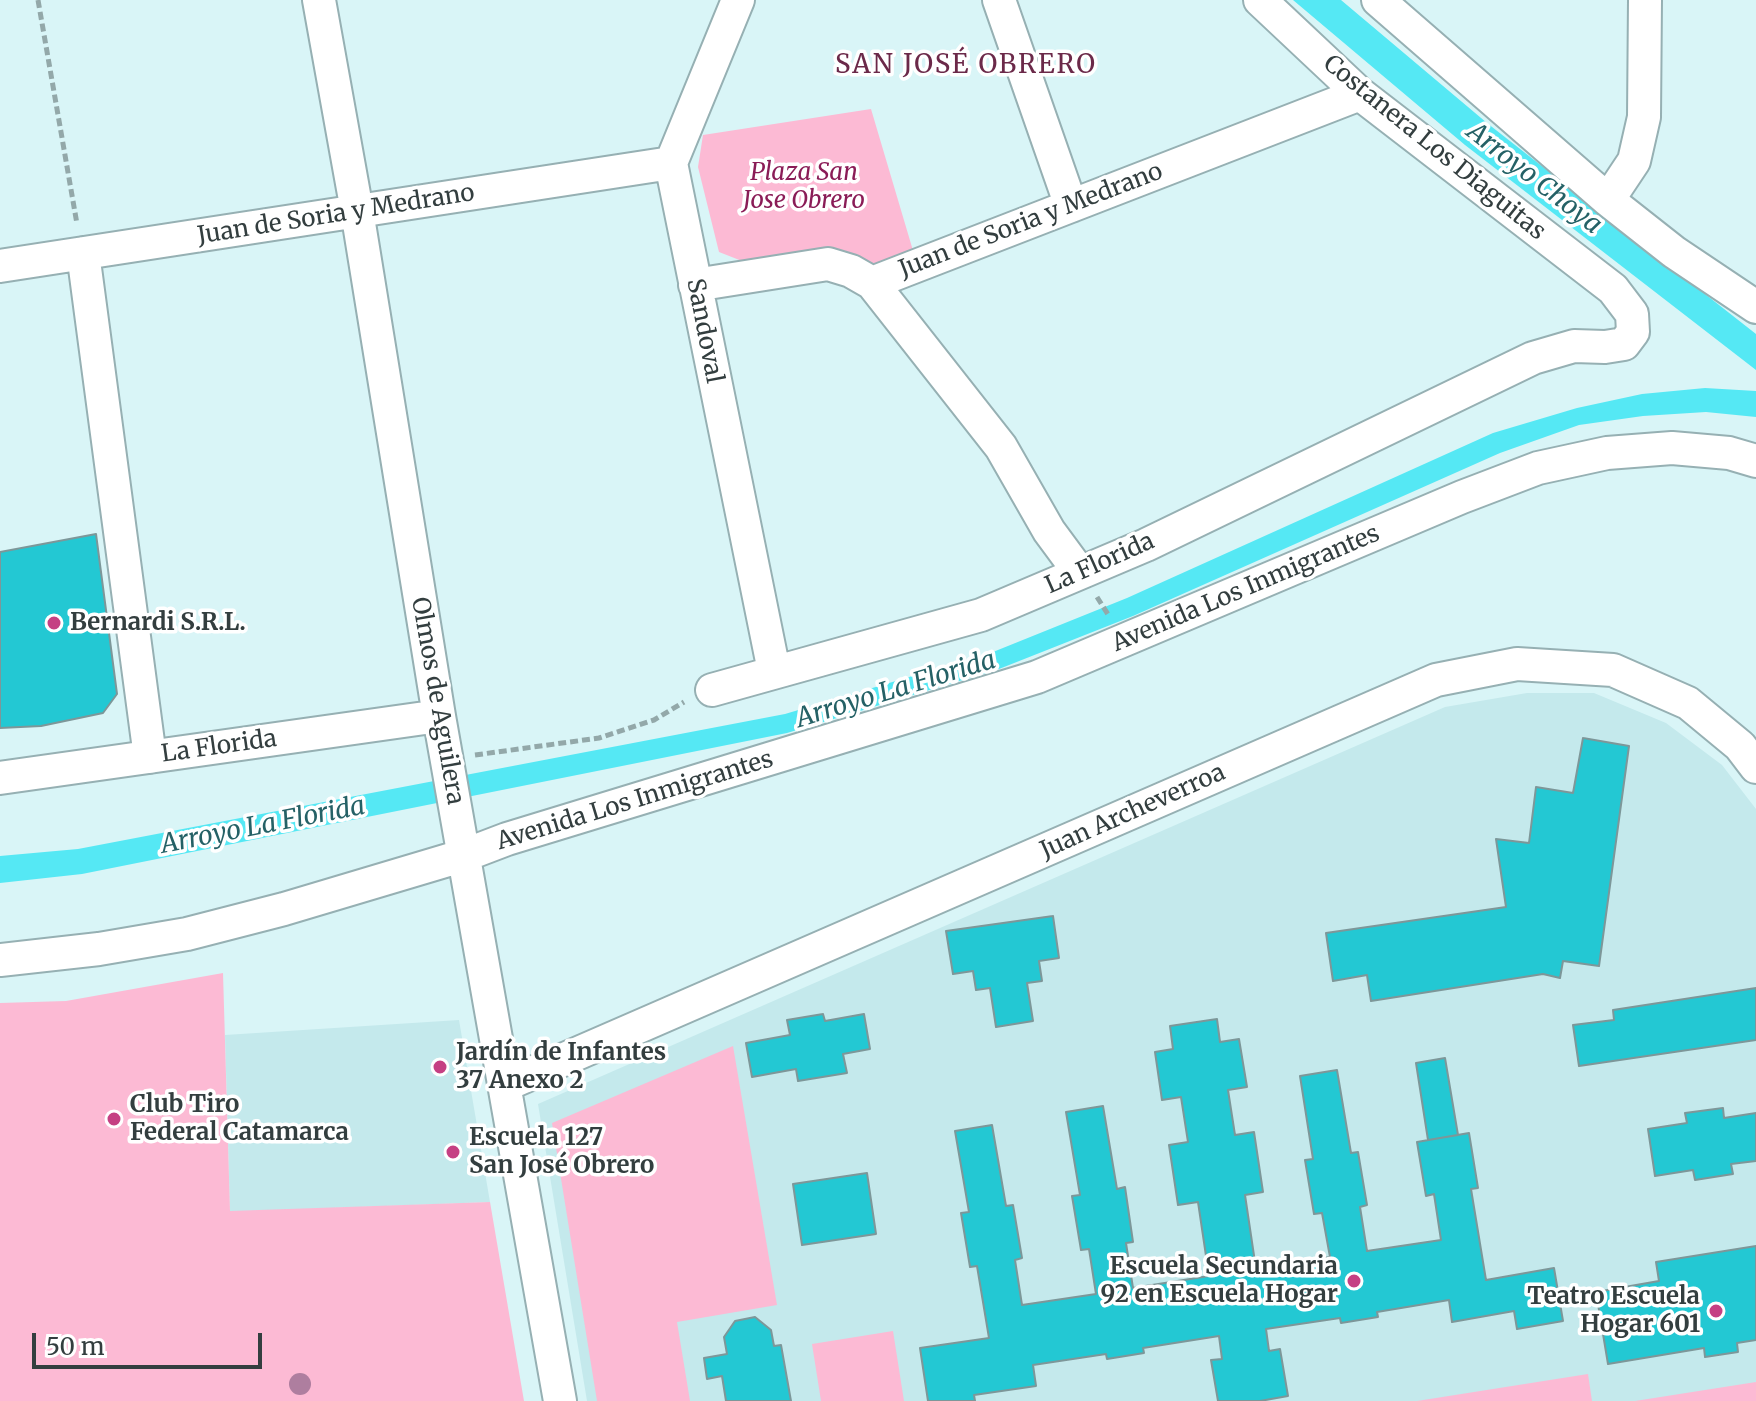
<!DOCTYPE html>
<html>
<head>
<meta charset="utf-8">
<style>
	body { margin:0 }
	#map { position:relative; width:1756px; height:1401px; overflow:hidden; background:#d9f5f7; font-family:Merriweather,serif }
	canvas { display:block }
	.scale { position:absolute; left:32px; top:1333px; width:230px; height:36px; box-sizing:border-box; border:4px solid #333e3f; border-top:0; padding-left:10px; font-size:24px; line-height:28px; white-space:nowrap; color:#333e3f; -webkit-text-stroke:6px #fff; paint-order:stroke }
</style>
</head>
<body>
<div id="map">
<canvas width="1756" height="1401"></canvas>
<div class="scale">50 m</div>
</div>
<script>
const g = document.querySelector('canvas').getContext('2d');
g.lineJoin = 'round';
function paint(path, color) { g.fillStyle = color; g.fill(path, 'evenodd'); }
const shape = rows => new Path2D(rows.map(r => 'M' + r).join(''));
function strokePath(path, color, width, dash) { g.strokeStyle = color; g.lineWidth = width; g.lineCap = dash ? 'butt' : 'round'; g.setLineDash(dash || []); g.stroke(path); }
function drawText(font, color, halo, rows, align = 'center') {
  g.font = font + ' Merriweather,serif'; g.lineWidth = 7; g.setLineDash([]); g.textBaseline = 'middle'; g.strokeStyle = halo; g.fillStyle = color; for (const [text, x, y, turn = 0] of rows) {
    g.save(); g.translate(x, y); g.rotate((+turn || 0) * Math.PI / 180); g.textAlign = isNaN(turn) ? turn : align; if (halo) g.strokeText(text, 0, 0); g.fillText(text, 0, 0); g.restore();
  }
}
const built = shape([
	[1527,693,1594,693,1666,723,1722,765,1756,809,1756,1401,587,1401,538,1104,1445,707],
	[459,1020,490,1202,230,1212,225,1035]
]);
const green = shape([
	[871,109,914,254,871,267,858,256,828,250,747,263,719,252,698,167,703,135],
	[223,973,230,1211,490,1202,524,1401,0,1401,0,1003,66,1001],
	[733,1046,777,1305,677,1322,690,1401,597,1401,552,1123],
	[893,1331,904,1401,821,1401,812,1344],
	[1588,1374,1592,1401,1417,1401],
	[1756,1382,1756,1401,1635,1401]
]);
const water = shape([
	[1293,0,1341,0,1487,123,1756,334,1756,370,1465,145],
	[1705,388,1756,391,1756,417,1706,412,1643,416,1579,425,1500,453,1133,616,999,669,787,733,82,874,0,883,0,856,78,849,785,714,993,652,1127,598,1493,433,1577,408,1642,394]
]);
const building = shape([
	[96,534,117,694,103,713,41,726,0,728,0,552,96,534],
	[1583,738,1629,746,1599,966,1563,961,1560,978,1543,974,1371,1001,1367,975,1333,981,1326,933,1506,907,1496,839,1529,843,1536,787,1573,793,1583,738],
	[1053,916,1059,958,1039,961,1042,981,1027,983,1033,1021,996,1027,990,988,976,990,973,971,953,974,946,931,1053,916],
	[1756,988,1756,1040,1579,1066,1573,1025,1614,1020,1613,1010,1756,988],
	[823,1014,825,1021,864,1014,870,1049,843,1054,847,1073,798,1081,796,1069,752,1077,746,1043,790,1035,787,1020,823,1014],
	[1217,1019,1220,1042,1239,1039,1247,1087,1228,1090,1235,1135,1254,1132,1263,1192,1245,1195,1256,1269,1330,1257,1322,1213,1314,1214,1305,1160,1313,1159,1300,1076,1337,1070,1351,1153,1358,1152,1367,1205,1360,1207,1367,1251,1441,1240,1434,1194,1426,1196,1417,1142,1469,1133,1478,1188,1471,1189,1486,1280,1554,1268,1563,1321,1517,1329,1514,1311,1452,1322,1449,1300,1377,1312,1378,1317,1341,1323,1340,1318,1266,1329,1269,1351,1280,1349,1288,1396,1260,1401,1218,1401,1211,1360,1222,1359,1219,1336,1143,1348,1144,1353,1107,1359,1106,1354,1033,1365,1036,1386,974,1395,975,1401,928,1401,920,1348,989,1338,977,1266,970,1267,961,1213,969,1212,955,1131,992,1125,1006,1206,1013,1205,1022,1258,1015,1260,1022,1305,1096,1294,1089,1249,1081,1250,1072,1196,1080,1195,1066,1112,1103,1106,1117,1189,1125,1187,1133,1242,1126,1243,1133,1288,1209,1276,1198,1202,1178,1205,1169,1145,1188,1142,1181,1097,1162,1100,1155,1052,1173,1049,1170,1026,1217,1019],
	[1445,1058,1458,1135,1428,1140,1416,1063,1445,1058],
	[1723,1108,1724,1118,1756,1113,1756,1161,1731,1164,1733,1174,1695,1180,1693,1170,1655,1176,1648,1129,1687,1123,1685,1113,1723,1108],
	[867,1173,876,1234,802,1245,793,1184,867,1173],
	[1756,1246,1756,1340,1737,1343,1738,1352,1705,1357,1704,1348,1608,1364,1596,1292,1659,1281,1656,1262,1756,1246],
	[755,1317,771,1330,774,1346,781,1345,791,1401,726,1401,722,1376,707,1379,704,1358,727,1354,724,1337,735,1321,755,1317]
]);
const path = shape([
	[38,0,77,224],
	[1097,597,1109,616],
	[475,755,599,738,654,720,684,702]
]);
const street = shape([
	[319,0,357,211,439,716,560,1401],
	[738,0,671,163,774,671],
	[999,0,1071,206],
	[1378,0,1608,200,1674,252,1756,307],
	[1608,200,1634,161,1644,117,1645,0],
	[83,253,150,757],
	[0,266,671,163],
	[872,283,1001,447,1049,531,1080,573],
	[695,285,828,264,851,271,872,283,1360,94],
	[712,690,981,615,1146,545,1533,358,1574,346,1605,347,1624,344,1633,332,1632,314,1613,289,1360,94,1260,0],
	[0,778,439,716],
	[0,960,99,949,187,934,284,909,465,855,507,839,1037,677,1462,497,1538,468,1607,453,1672,448,1729,453,1756,461],
	[505,1085,1436,680,1517,664,1613,670,1688,703,1740,746,1756,767]
]);
const trees = [
	[300,1384]
];
const markers = [
	[54,623,8,"#c54083"],
	[440,1067,8,"#c54083"],
	[114,1119,8,"#c54083"],
	[453,1152,8,"#c54083"],
	[1354,1281,8,"#c54083"],
	[1716,1311,8,"#c54083"]
];
const streetNames = [
	["Costanera Los Diaguitas",1434,148,39],
	["Juan de Soria y Medrano",336,215,-9],
	["Juan de Soria y Medrano",1031,221,-21],
	["Sandoval",704,331,79],
	["La Florida",1100,564,-24],
	["Avenida Los Inmigrantes",1246,589,-23],
	["Olmos de Aguilera",437,701,80],
	["La Florida",219,747,-8],
	["Avenida Los Inmigrantes",635,801,-17],
	["Juan Archeverroa",1133,812,-24]
];
const parkNames = [
	["Plaza San",804,173],
	["Jose Obrero",804,201]
];
const poiNames = [
	["Bernardi S.R.L.",70,623],
	["Jardín de Infantes",456,1053],
	["37 Anexo 2",456,1081],
	["Club Tiro",130,1105],
	["Federal Catamarca",130,1133],
	["Escuela 127",469,1138],
	["San José Obrero",469,1166],
	["Escuela Secundaria",1338,1267,"right"],
	["92 en Escuela Hogar",1338,1295,"right"],
	["Teatro Escuela",1700,1297,"right"],
	["Hogar 601",1700,1325,"right"]
];
const neighbourhoodNames = [
	["SAN JOSÉ OBRERO",966,66]
];
const waterNames = [
	["Arroyo Choya",1534,179,38],
	["Arroyo La Florida",896,690,-17],
	["Arroyo La Florida",263,826,-11]
];
paint(built, '#c4e9ec');
paint(green, '#fcbad4');
paint(water, '#55e8f4');
paint(building, '#23c8d3');
strokePath(building, '#7d9799', 2);
strokePath(street, '#96b0b3', 36);
strokePath(path, '#93a8a9', 5, [8, 4]);
strokePath(street, '#fff', 32);
g.fillStyle = '#ae7e9f';
for (const [x, y] of trees) { g.beginPath(); g.arc(x, y, 11, 0, 2 * Math.PI); g.fill(); }
for (const [x, y, r, color] of markers) { const dot = new Path2D(); dot.arc(x, y, r, 0, 2 * Math.PI); g.fillStyle = color; g.fill(dot); strokePath(dot, '#fff', 3); }
drawText('24px', '#333e3f', '#fff', streetNames);
drawText('italic 24px', '#8a1c57', '#fff', parkNames);
drawText('bold 24px', '#333e3f', '#fff', poiNames, 'left');
g.letterSpacing = '2px';
drawText('26px', '#6b2949', '#fff', neighbourhoodNames);
g.letterSpacing = '0px';
drawText('italic 26px', '#256166', '#fff', waterNames);
</script>
</body>
</html>
